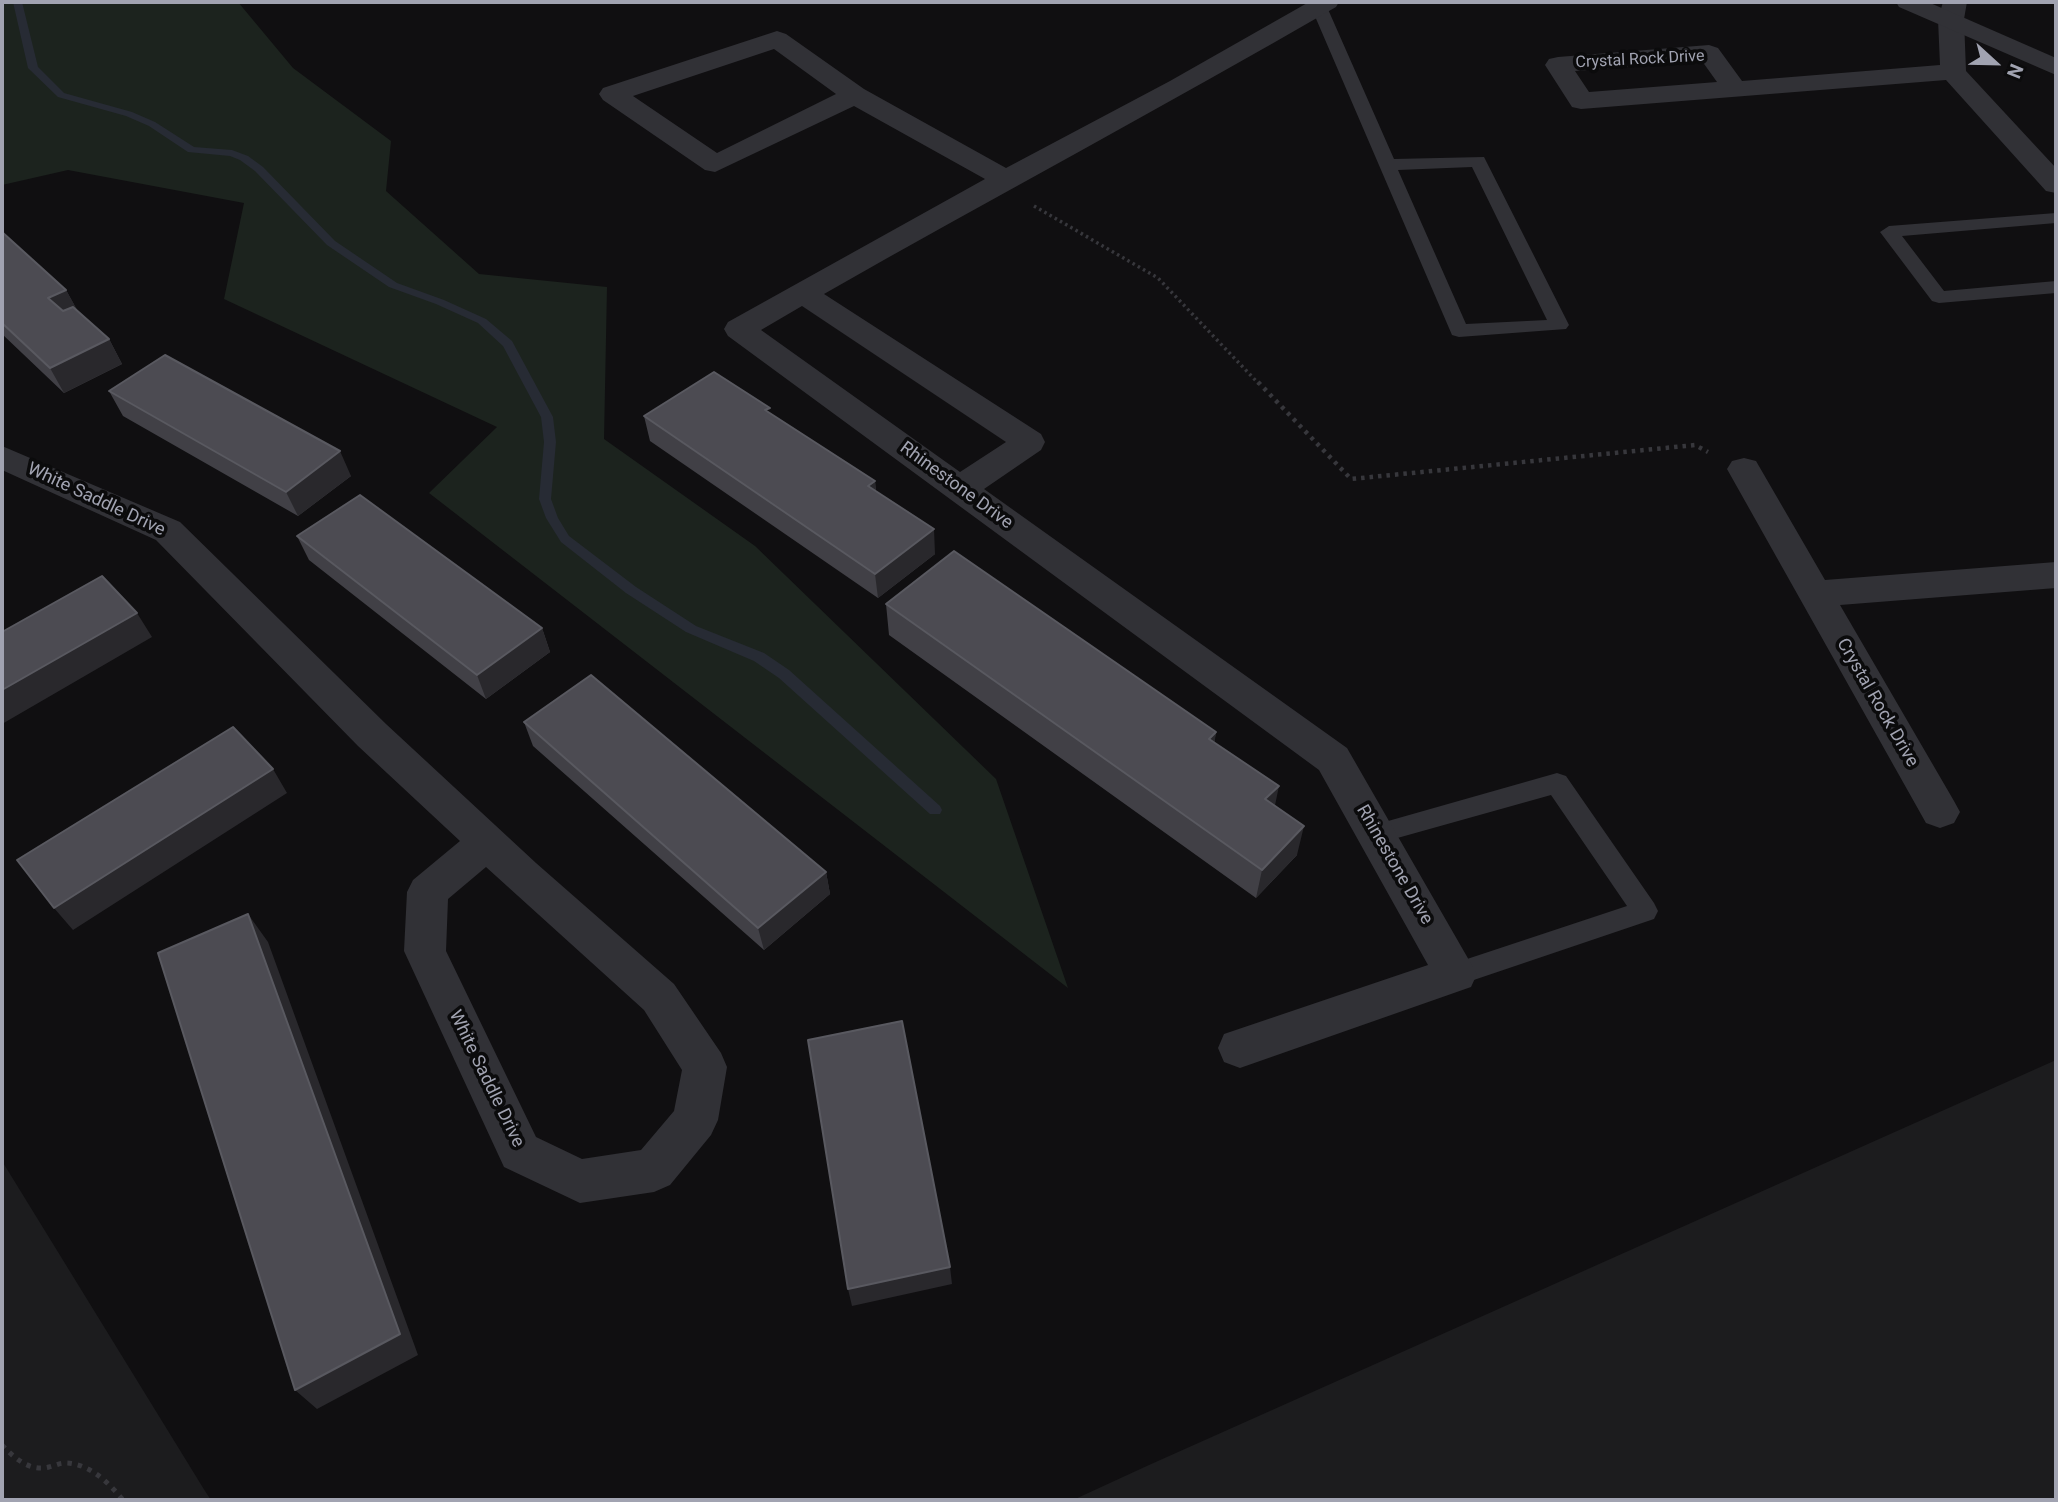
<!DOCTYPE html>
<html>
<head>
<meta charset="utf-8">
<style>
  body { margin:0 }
  #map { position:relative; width:2058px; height:1502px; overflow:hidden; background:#100f11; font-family:Roboto,sans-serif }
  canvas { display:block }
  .frame { position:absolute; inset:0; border:4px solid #a1a3b1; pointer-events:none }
  .north { position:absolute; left:1960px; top:28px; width:70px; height:70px; -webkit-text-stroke:5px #0b0b0c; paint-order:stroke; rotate:112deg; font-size:19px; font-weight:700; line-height:28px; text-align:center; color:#a1a3b1 }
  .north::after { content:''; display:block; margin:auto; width:24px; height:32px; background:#a1a3b1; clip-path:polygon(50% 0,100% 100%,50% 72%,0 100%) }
</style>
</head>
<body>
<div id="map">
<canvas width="2058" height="1502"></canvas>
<div class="frame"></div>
<div class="north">N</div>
</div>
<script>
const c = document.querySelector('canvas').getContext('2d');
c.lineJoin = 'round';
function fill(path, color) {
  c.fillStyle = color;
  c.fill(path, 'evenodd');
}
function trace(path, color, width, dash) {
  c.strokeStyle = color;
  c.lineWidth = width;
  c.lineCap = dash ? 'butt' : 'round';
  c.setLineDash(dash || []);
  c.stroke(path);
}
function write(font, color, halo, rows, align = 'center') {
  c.font = font + ' Roboto,sans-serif';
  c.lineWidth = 7;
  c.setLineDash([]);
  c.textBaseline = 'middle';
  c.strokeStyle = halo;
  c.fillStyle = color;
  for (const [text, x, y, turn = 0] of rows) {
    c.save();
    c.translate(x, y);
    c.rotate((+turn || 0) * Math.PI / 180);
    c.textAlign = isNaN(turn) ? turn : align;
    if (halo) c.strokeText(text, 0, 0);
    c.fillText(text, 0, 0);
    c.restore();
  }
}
const built = new Path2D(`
  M2056 1060V1500H1073L1149 1465Z
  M2 1161 205 1491 211 1500H2Z`);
const green = new Path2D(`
  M2 2H238L293 68 391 141 386 191 479 274 607 287 604 439 755 546 996 779 1068 988 429 493 497 427 224 299 244 203 68 170 2 185Z`);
const stream = new Path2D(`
  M13 2H22L38 67 64 93 132 112 155 122 194 147 232 150 248 156 263 167 335 241 397 283 444 300 486 319 512 341 553 417 556 442 551 499 558 518 569 536 636 587 696 626 764 653 789 670 940 806 942 810 940 814H930L779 678 754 661 686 632 626 593 561 542 546 518 539 499 544 442 541 417 503 346 478 323 436 304 389 287 327 245 255 171 240 160 230 156 188 152 149 126 126 116 58 97 28 68Z`);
const pathFar2 = new Path2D(`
  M1034 206 1158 278 1259 384`);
const pathFar1 = new Path2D(`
  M1258 382 1351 479 1695 445 1708 452`);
const path = new Path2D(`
  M2 1445C14 1458 30 1472 49 1467 54 1466 59 1463 65 1463 89 1463 109 1483 123 1500`);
const service = new Path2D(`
  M1319 2 1327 7 1394 159 1484 157 1569 325 1566 329 1459 337 1452 335 1311 7ZM1472 167 1547 320 1466 324 1398 170Z
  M2056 213V223L1902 236 1944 291 2056 281V293L1939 303 1932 301 1880 232 1889 226Z
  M1557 773 1566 776 1654 903 1658 911 1654 919 1456 986 1446 982 1442 974 1446 966 1627 906 1551 795 1376 844 1367 841 1363 834 1367 827Z`);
const minor = new Path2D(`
  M1309 2H1339L1336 7C1167 105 994 197 824 294L1041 434 1045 442 1041 450 984 489 1347 748 1477 974 1471 987 1240 1068 1224 1062 1218 1048 1224 1034 1428 965 1319 770 728 336 724 329 728 322 985 179 854 106 715 172 705 170 603 100 599 94 603 88 777 31 786 34 864 89 1006 168 1170 81ZM774 49 836 94 717 153 633 96ZM802 306 1006 442 960 472 761 330Z
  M1943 2H1967L1964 19 1966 71 2056 168V193L2046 191 1946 80 1581 109 1572 107 1545 65 1549 59 1558 57 1709 45 1718 48 1742 81 1940 65 1938 19ZM1702 61 1717 82 1589 92 1575 71Z
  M2 446 180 522 386 724 536 863 674 984 721 1053 727 1067 718 1120 711 1135 670 1185 654 1192 580 1203 504 1167 404 951 407 892 413 880 460 841 358 746 156 540 2 470ZM486 867 644 1010 682 1070 674 1111 641 1150 582 1159 536 1137 446 951 448 899Z
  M1744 458 1756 461 1825 580 2056 562V588L1840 605 1954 801 1960 812 1954 823 1940 828 1926 823 1727 469 1732 461Z`);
const tertiary = new Path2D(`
  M1896 2H1928L2056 58V75L1899 7Z`);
const wall = new Path2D(`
  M2 232 66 290 78 312 109 339 122 364 64 393 2 334Z
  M109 391 351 476 298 516 123 416Z
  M771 414 875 481 876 492 935 554 878 598 650 441 644 416Z
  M297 536 542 628 550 652 486 699 309 560Z
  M886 604 1216 732 1214 743 1275 806 1297 855 1256 898 889 635Z
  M524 722 826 872 830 894 764 950 533 746Z`);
const shadedWall = new Path2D(`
  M66 290 80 315 62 323 48 298Z
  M109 339 122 364 64 393 50 368Z
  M340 451 351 476 298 516 286 492Z
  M875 481 877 506 868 486Z
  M934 529 935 554 878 598 875 574Z
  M137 613 152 637 2 724V690Z
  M542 628 550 652 486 699 477 675Z
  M1216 732 1212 762 1209 739Z
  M273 769 287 793 73 930 54 908Z
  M1279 786 1273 815 1265 799Z
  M1304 826 1297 855 1256 898 1262 870Z
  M826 872 830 894 764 950 758 928Z
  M248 914 268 942 418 1355 317 1409 295 1390Z
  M950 1267 952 1284 852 1306 848 1289Z`);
const building = new Path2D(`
  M2 232 66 290 48 298 63 311 73 307 109 339 50 368 2 323Z
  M165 355 340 451 286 492 109 391Z
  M714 372 770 408 765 410 875 481 868 486 934 529 875 574 644 416Z
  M360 495 542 628 477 675 297 536Z
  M954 551 1216 732 1209 739 1279 786 1265 799 1304 826 1262 870 886 604Z
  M102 576 137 613 2 690V632Z
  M591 675 826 872 758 928 524 722Z
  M233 727 273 769 54 908 17 860Z
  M248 914 400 1334 295 1390 158 953Z
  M902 1021 950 1267 848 1289 808 1040Z`);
const farStreetnames = [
  ["Crystal Rock Drive",1640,60,-3]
];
const streetNames = [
  ["Rhinestone Drive",956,486,36],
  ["White Saddle Drive",96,500,25],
  ["Crystal Rock Drive",1877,703,60],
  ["Rhinestone Drive",1394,865,60],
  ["White Saddle Drive",486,1079,64]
];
fill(built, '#1c1c1e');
fill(green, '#1c231e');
fill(stream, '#272b34');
trace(pathFar2, '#37373c', 3.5, [2.5, 3.5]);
trace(pathFar1, '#37373c', 4.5, [3.5, 5]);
trace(path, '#37373c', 5, [4.5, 6]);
fill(service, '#313136');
fill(minor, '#313136');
fill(tertiary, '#313136');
fill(wall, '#414046');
fill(shadedWall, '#29282c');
fill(building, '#4c4b52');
trace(building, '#595960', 2);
write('16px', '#a1a3b1', '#0b0b0c', farStreetnames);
write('18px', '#a1a3b1', '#0b0b0c', streetNames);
</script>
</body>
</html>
